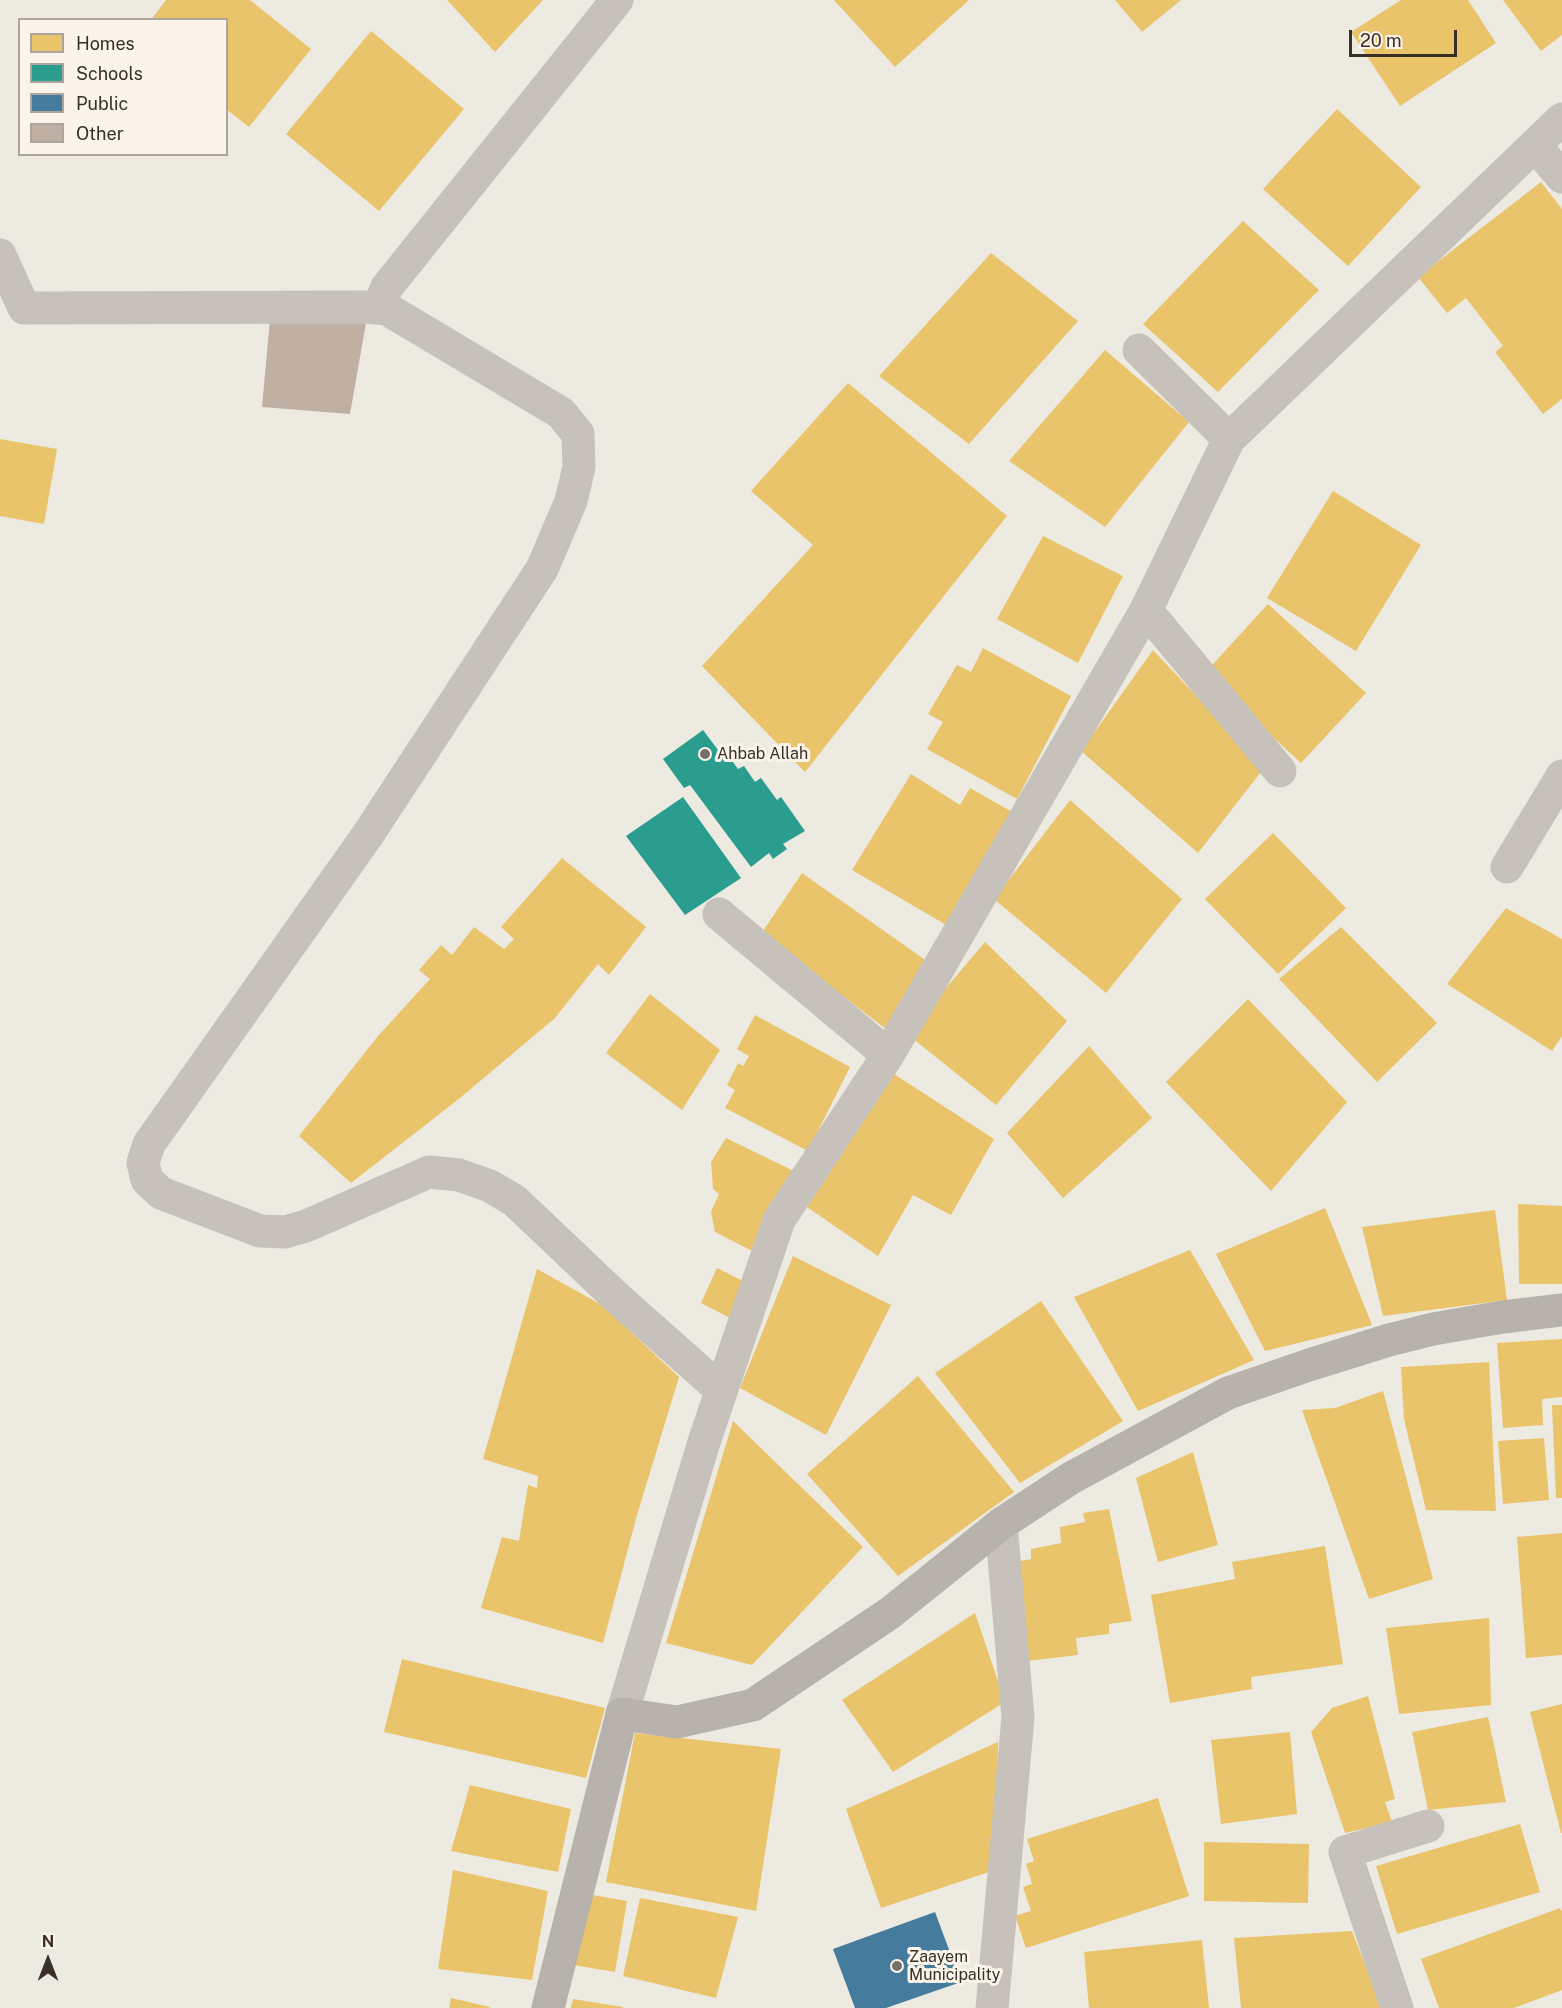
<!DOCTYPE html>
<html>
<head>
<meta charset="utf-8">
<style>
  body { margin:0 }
  #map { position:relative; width:1562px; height:2008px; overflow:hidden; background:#edeae2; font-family:"Public Sans",sans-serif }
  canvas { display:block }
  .legend { position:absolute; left:18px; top:18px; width:210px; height:138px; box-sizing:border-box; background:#faf4ea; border:2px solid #aca59d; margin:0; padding:8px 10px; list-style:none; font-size:18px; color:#382f29 }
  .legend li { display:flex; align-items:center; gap:12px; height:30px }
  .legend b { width:30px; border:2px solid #aca59d }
  .north { position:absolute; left:18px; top:1930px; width:60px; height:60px; -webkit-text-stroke:4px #faf4ea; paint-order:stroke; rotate:0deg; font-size:16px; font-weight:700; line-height:24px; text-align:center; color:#382f29 }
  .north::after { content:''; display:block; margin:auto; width:21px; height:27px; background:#382f29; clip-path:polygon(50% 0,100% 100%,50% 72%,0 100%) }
  .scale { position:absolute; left:1349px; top:30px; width:108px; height:27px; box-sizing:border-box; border:3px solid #382f29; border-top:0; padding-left:8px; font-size:18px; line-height:21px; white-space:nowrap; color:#382f29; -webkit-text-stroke:4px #faf4ea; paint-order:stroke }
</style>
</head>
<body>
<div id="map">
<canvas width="1562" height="2008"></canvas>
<ul class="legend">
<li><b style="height:16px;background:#e9c46a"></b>Homes</li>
<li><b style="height:16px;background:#2a9d8f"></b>Schools</li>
<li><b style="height:16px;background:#457b9d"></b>Public</li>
<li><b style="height:16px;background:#c0b0a4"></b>Other</li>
</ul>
<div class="north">N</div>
<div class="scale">20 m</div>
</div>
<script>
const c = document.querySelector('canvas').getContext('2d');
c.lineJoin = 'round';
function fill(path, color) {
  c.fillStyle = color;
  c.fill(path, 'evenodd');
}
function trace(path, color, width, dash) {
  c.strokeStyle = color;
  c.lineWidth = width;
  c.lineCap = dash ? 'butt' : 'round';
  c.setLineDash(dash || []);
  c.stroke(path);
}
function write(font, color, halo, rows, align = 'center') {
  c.font = font + ' "Public Sans",sans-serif';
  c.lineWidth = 6;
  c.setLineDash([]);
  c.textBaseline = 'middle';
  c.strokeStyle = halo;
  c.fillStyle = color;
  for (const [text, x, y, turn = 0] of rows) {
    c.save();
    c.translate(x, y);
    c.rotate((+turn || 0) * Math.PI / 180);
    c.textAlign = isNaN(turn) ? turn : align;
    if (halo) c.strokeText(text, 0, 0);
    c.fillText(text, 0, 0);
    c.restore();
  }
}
const homes = new Path2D(`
  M166 0H250L311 49 249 127 226 109V20H151Z
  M447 0H543L495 52Z
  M834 0H969L895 67Z
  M1115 0H1181L1142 32Z
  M1401 0H1468L1496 43 1400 106 1351 32Z
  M1503 0H1562V35L1541 51Z
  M371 31 464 109 379 211 286 134Z
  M1337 109 1421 187 1348 266 1263 189Z
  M1541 182 1562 209V399L1543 414 1495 352 1503 346 1466 298 1447 313 1418 277Z
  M1243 221 1319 290 1218 392 1143 324Z
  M991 253 1078 321 969 444 879 376Z
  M1105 350 1189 422 1105 527 1009 461Z
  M848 383 1007 516 805 772 702 666 813 545 751 491Z
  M0 439 57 449 44 524 0 516Z
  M1333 491 1421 545 1356 651 1267 598Z
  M1043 536 1123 576 1078 663 997 619Z
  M1268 604 1366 693 1301 763 1204 674Z
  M983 648 1071 696 1017 799 927 749 943 722 928 714 957 665 971 672Z
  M1153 650 1264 768 1198 853 1081 751Z
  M911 774 960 805 970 788 1014 813 948 926 852 870Z
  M1070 800 1182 899 1106 993 994 899Z
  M1273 833 1346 908 1278 974 1205 899Z
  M562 858 646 927 609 975 598 964 555 1018 460 1098 351 1183 299 1136 378 1036 430 979 419 970 441 945 452 955 474 927 504 949 514 939 501 927Z
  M802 873 931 964 890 1032 761 934Z
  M1506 908 1562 939V1036L1552 1051 1447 984Z
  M1341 927 1437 1023 1377 1082 1279 979Z
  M985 942 1067 1021 996 1105 907 1034Z
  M650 994 720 1050 682 1110 606 1053Z
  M1248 999 1347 1102 1271 1191 1166 1082Z
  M755 1015 850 1067 808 1151 725 1108 735 1090 727 1085 738 1063 743 1066 749 1056 737 1049Z
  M1089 1046 1152 1118 1063 1198 1007 1133Z
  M894 1074 994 1139 951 1215 913 1195 878 1256 807 1207Z
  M726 1138 800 1174 758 1254 715 1232 711 1212 719 1194 713 1189 711 1162Z
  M1518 1204 1562 1206V1284H1519Z
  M1325 1208 1372 1325 1265 1351 1216 1254Z
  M1495 1210 1507 1300 1383 1316 1362 1227Z
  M1190 1250 1254 1360 1138 1411 1074 1297Z
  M793 1256 891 1305 826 1435 740 1388Z
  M717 1268 749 1284 732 1319 701 1303Z
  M537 1269 602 1305 679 1377 637 1515 603 1643 481 1608 502 1537 519 1541 528 1485 537 1488 538 1476 483 1459Z
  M1041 1301 1123 1421 1020 1483 935 1373Z
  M1562 1339V1397L1542 1399 1543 1425 1503 1428 1497 1343Z
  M1489 1362 1496 1511 1426 1510 1404 1419 1401 1367Z
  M918 1376 1014 1492 898 1576 807 1474Z
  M1383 1391 1433 1579 1369 1599 1302 1410 1335 1408Z
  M1552 1405H1562V1498H1556Z
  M733 1421 863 1547 752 1665 666 1643Z
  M1544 1438 1549 1500 1503 1504 1498 1441Z
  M1193 1452 1218 1545 1158 1562 1136 1478Z
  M1109 1509 1132 1621 1109 1624V1634L1076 1638 1078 1655 1027 1661 1016 1562 1031 1559V1549L1061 1543 1060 1527 1085 1522 1083 1513Z
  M1562 1533V1655L1526 1658 1517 1537Z
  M1325 1546 1343 1664 1251 1677 1252 1689 1170 1703 1151 1595 1235 1579 1232 1562Z
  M975 1613 1005 1702 893 1772 842 1700Z
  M1489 1618 1491 1705 1399 1714 1386 1628Z
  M402 1659 605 1708 586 1778 384 1732Z
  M1368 1696 1395 1799 1385 1802 1392 1822 1345 1833 1311 1732 1332 1708Z
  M1562 1704V1833H1561L1530 1712Z
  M1488 1717 1506 1802 1428 1810 1412 1732Z
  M1290 1732 1297 1814 1221 1824 1211 1740Z
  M635 1733 781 1749 756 1911 606 1882Z
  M998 1742 995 1870 881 1908 846 1809Z
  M470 1785 571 1809 558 1872 451 1851Z
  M1158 1798 1189 1896 1026 1948 1015 1916 1031 1911 1023 1887 1032 1884 1026 1864 1034 1861 1027 1839Z
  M1520 1824 1540 1892 1397 1934 1376 1866Z
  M1204 1842 1309 1844 1308 1903 1204 1901Z
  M453 1870 548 1891 532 1980 438 1969Z
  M587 1894 627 1901 615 1972 567 1964Z
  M640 1898 738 1917 716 1998 623 1976Z
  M1560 1908 1562 1912V1990L1514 2008H1439L1421 1959Z
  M1352 1931 1382 2008H1241L1234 1938Z
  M1202 1940 1209 2008H1089L1084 1952Z
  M451 1998 490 2007V2008H449Z
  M573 1999 623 2007V2008H571Z`);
const schools = new Path2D(`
  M703 730 718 750 722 747 738 769 744 766 755 782 761 778 777 800 781 797 805 831 783 844 787 849 773 859 769 853 751 867 690 785 684 788 663 759Z
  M683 797 741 878 685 915 626 836Z`);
const public = new Path2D(`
  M935 1912 961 1982 886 2008H855L833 1949Z`);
const building = new Path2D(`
  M270 319 366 323 350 414 262 407Z`);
const street = new Path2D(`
  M1535 145 1562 177
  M0 255 24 308 365 307 387 309 561 413 578 434 579 467 571 501 542 569 367 836 149 1144 143 1163 147 1180 161 1193 260 1231 285 1232 306 1226 429 1172 459 1175 490 1186 515 1201 614 1295 721 1390
  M378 308 387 287 617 0
  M1139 350 1229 439
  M1146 610 1280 771
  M1507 867 1562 776
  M719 914 888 1055
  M622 1714 704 1442 779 1220 888 1055 1146 610 1229 439 1562 119
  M992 2008 1018 1717 1001 1524
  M1397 2008 1345 1852 1428 1826`);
const secondary = new Path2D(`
  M548 2008 622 1714 677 1722 753 1705 890 1613 1001 1524 1071 1478 1228 1393 1309 1365 1389 1340 1433 1329 1503 1317 1562 1310`);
const markers = [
  [705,754,6,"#77706a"],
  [897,1966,6,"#77706a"]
];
const poiNames = [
  ["Ahbab Allah",717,754],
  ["Zaayem",909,1957],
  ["Municipality",909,1975]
];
fill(homes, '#e9c46a');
fill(schools, '#2a9d8f');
fill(public, '#457b9d');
fill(building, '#c0b0a4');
trace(street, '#c6c2bb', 33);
trace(secondary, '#b7b2ac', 33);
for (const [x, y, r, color] of markers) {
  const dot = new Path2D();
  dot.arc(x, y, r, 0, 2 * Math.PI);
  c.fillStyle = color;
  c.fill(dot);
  trace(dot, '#faf4ea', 2);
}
write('16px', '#382f29', '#faf4ea', poiNames, 'left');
</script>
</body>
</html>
